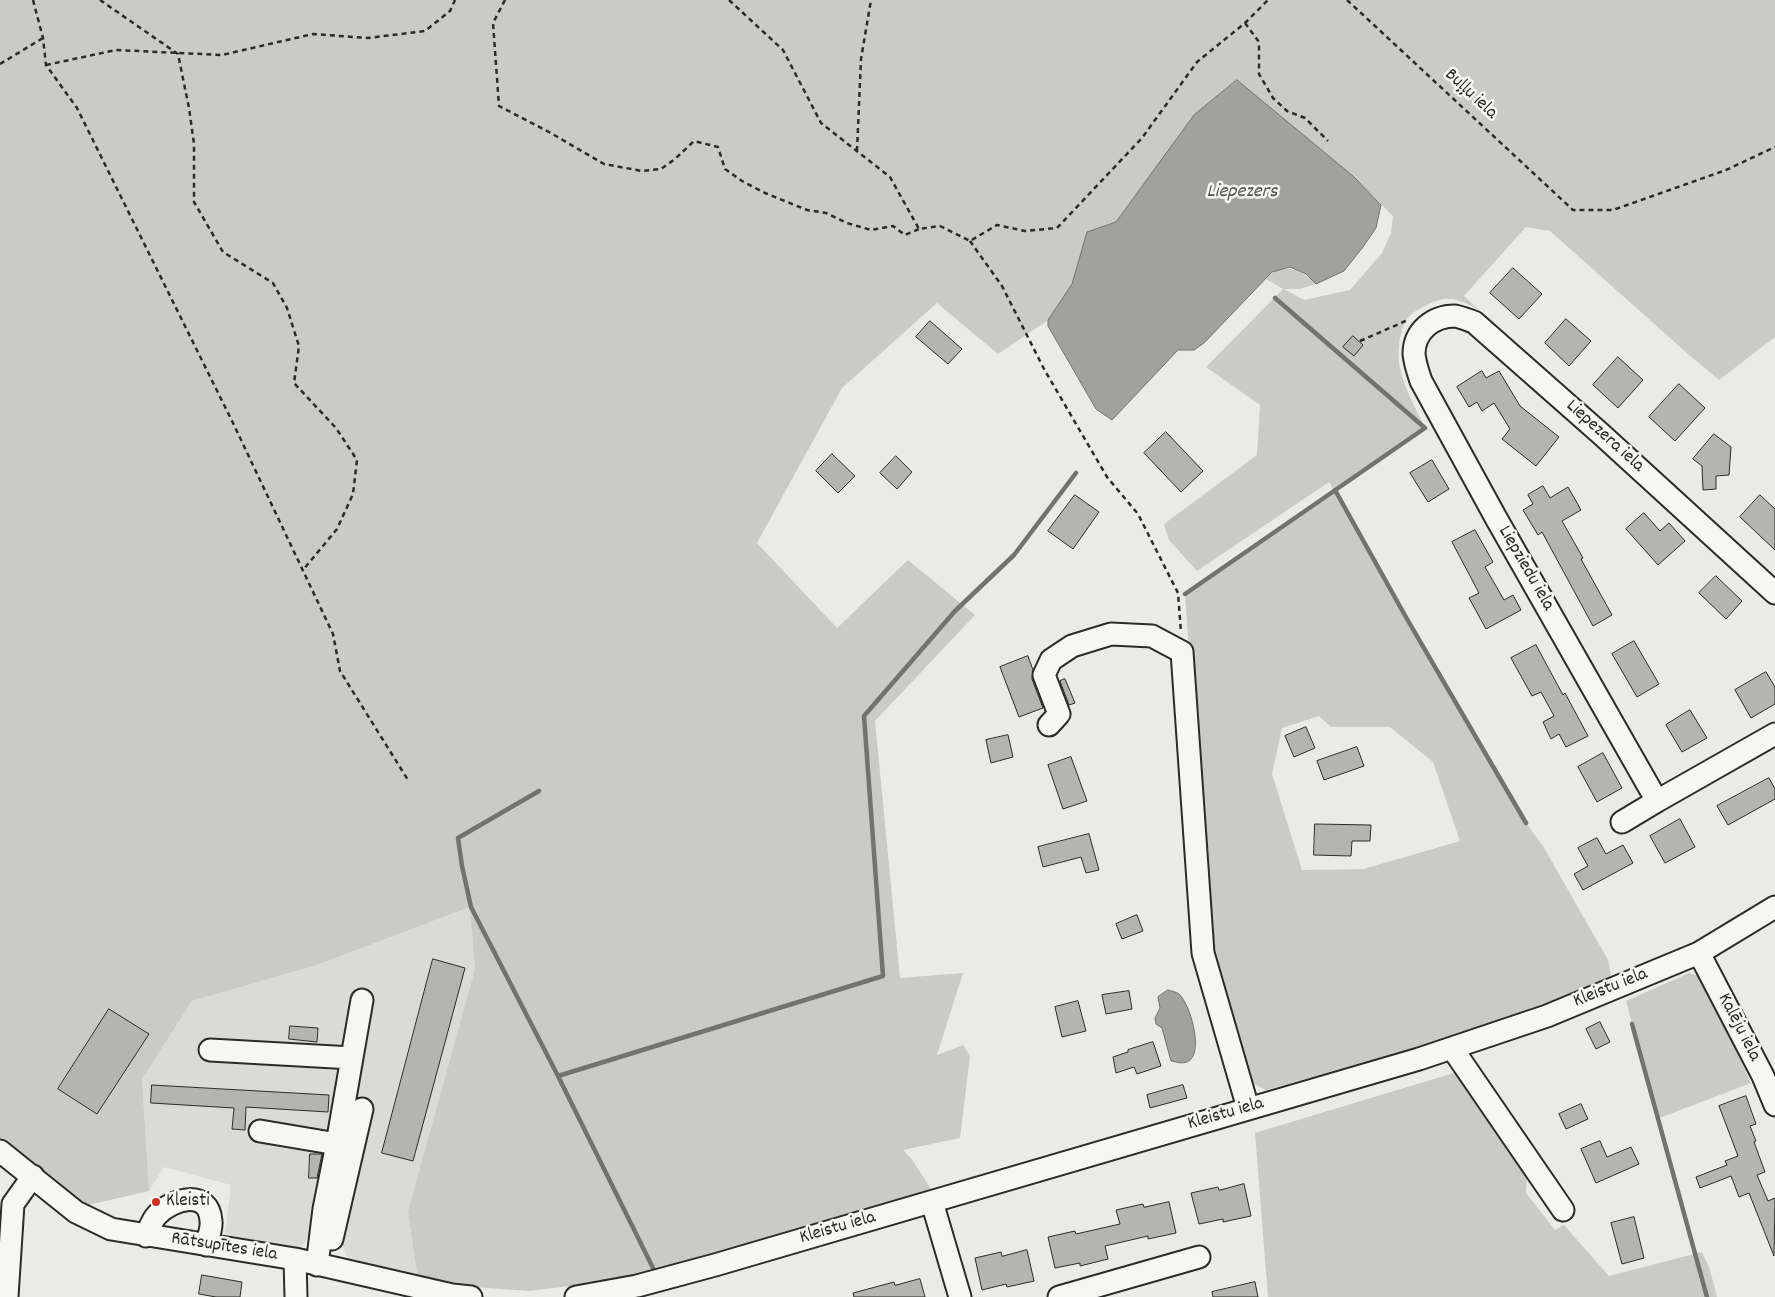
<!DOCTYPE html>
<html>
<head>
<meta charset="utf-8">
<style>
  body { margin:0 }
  canvas { display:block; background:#eaeae6 }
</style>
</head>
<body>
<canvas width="1775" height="1297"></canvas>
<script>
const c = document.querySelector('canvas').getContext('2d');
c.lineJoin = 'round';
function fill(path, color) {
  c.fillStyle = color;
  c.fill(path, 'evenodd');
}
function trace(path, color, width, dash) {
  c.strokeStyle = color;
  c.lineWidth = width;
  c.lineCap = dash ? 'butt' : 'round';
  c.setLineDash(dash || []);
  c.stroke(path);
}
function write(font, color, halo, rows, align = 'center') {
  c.font = font + ' Dekko,sans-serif';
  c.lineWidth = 5;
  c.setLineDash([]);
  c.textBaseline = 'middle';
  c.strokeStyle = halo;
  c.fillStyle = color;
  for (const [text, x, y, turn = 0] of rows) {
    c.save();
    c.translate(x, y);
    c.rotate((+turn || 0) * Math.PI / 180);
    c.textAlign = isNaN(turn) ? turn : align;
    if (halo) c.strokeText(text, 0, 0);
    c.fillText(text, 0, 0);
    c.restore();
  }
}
const built = new Path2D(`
  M471 907 475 969 408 1211 417 1274 348 1259 340 1238 311 1233 302 1246 294 1248 225 1234 231 1185 164 1167 149 1191 142 1079 192 1001 317 965Z`);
const green = new Path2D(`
  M0 0H1775V337L1719 380 1688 354 1550 231 1526 227 1464 296 1479 310C1468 304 1456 297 1443 299 1433 301 1412 311 1407 319 1399 330 1397 355 1400 368 1404 388 1416 409 1425 428L1335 490 1407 619 1526 823 1543 846 1608 960 1612 980 1435 1042 1266 1090 1248 1081 1210 950 1185 594 1334 490 1329 482 1197 571 1169 540 1164 524 1257 455 1260 405 1206 367 1283 289 1266 279C1282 260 1301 270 1316 284L1300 289H1284L1304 300 1350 290 1382 253 1391 233 1393 216 1353 176 1237 80 1194 115 1116 222 1087 232 1072 284 1048 320 998 354 937 303 842 388 757 543 837 628 908 560 975 615 875 721 900 978 963 973 937 1055 963 1045 970 1056 960 1138 903 1150 911 1158 931 1189 655 1272 602 1282 530 1291 460 1286 417 1274 408 1211 475 969 470 907 317 965 192 1001 142 1079 149 1191 84 1206 0 1140ZM1319 716 1331 727H1390L1433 762 1460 841 1364 869 1302 870 1272 774 1282 728Z
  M1689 973 1702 977 1751 1083 1657 1119 1626 1001Z
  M1457 1072 1527 1176 1526 1193 1555 1230 1564 1225 1609 1276 1702 1252 1710 1270 1717 1297H1268L1255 1133Z`);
const water = new Path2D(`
  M1237 80 1353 176 1381 205 1376 228 1363 247 1344 271 1316 284 1306 274 1290 267 1272 272 1204 343 1194 350H1178L1112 420 1096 409 1048 326V320L1072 284 1087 232 1116 222 1194 115Z
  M1168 990C1171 991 1177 992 1179 994 1190 1004 1203 1049 1190 1060 1185 1065 1177 1062 1171 1061L1162 1028 1156 1024 1155 1018 1160 1008 1158 997Z`);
const stream = new Path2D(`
  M1335 490 1407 619 1526 823
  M1185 594 1425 428 1275 298
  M539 791 458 838 462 866 471 907 558 1076 655 1272
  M1632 1024 1707 1297
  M558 1076 883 976 864 716 955 611 1014 555 1076 473`);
const building = new Path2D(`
  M1513 268 1542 294 1519 319 1490 293Z
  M1566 319 1591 341 1569 366 1545 343Z
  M930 321 962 349 948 364 916 337Z
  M1353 336 1363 345 1354 356 1343 347Z
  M1618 357 1643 380 1618 408 1593 385Z
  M1482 371 1486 378 1499 371 1520 406 1559 437 1536 466 1502 439 1510 429 1494 403 1482 411 1477 402 1469 407 1457 387Z
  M1679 384 1705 408 1675 441 1649 417Z
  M1166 432 1203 471 1181 492 1144 453Z
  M1714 434 1731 447 1729 475 1716 476V489L1703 490 1702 466 1693 459Z
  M832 454 855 476 838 493 816 471Z
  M896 456 912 472 897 489 880 473Z
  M1432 460 1449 489 1428 502 1410 473Z
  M1543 486 1550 498 1568 487 1581 510 1562 521 1583 558 1581 559 1612 615 1593 626 1542 532 1538 535 1523 510 1533 504 1528 495Z
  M1075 495 1099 512 1073 549 1048 531Z
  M1760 495 1775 509V550L1740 517Z
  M1644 513 1660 531 1669 523 1685 541 1658 565 1626 529Z
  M1475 530 1493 562 1485 567 1504 600 1513 595 1521 610 1486 629 1469 598 1479 593 1452 542Z
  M1716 576 1742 601 1726 619 1699 593Z
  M1634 641 1659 684 1637 697 1612 654Z
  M1536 645 1563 695 1565 693 1588 736 1566 747 1559 734 1551 739 1543 722 1554 716 1541 692 1532 696 1511 658Z
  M1028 656 1033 670 1032 679 1043 708 1019 717 1000 667Z
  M1766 672 1775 687V704L1751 718 1735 690Z
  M1065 679 1075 703 1069 705 1060 681Z
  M1690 710 1707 738 1682 752 1666 725Z
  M1306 727 1315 748 1294 757 1285 736Z
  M1008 735 1013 757 991 763 986 740Z
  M1357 747 1364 766 1324 780 1317 761Z
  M1603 753 1622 788 1597 802 1578 767Z
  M1071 757 1087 801 1063 809 1048 765Z
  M1769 778 1775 789V799L1728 825 1717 806Z
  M1680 819 1695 847 1665 863 1650 836Z
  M1315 824 1371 825 1370 841H1352L1351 856 1314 855Z
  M1089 834 1099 870 1086 873 1081 857 1043 867 1038 847Z
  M1597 838 1606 854 1623 845 1633 863 1583 890 1574 874 1588 866 1578 848Z
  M1137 915 1143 931 1122 939 1116 924Z
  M433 959 465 968 413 1161 382 1153Z
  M1129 991 1132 1009 1106 1014 1102 995Z
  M1078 1001 1086 1031 1062 1037 1055 1007Z
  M109 1009 149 1034 97 1114 58 1089Z
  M1600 1022 1610 1042 1596 1049 1586 1029Z
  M290 1026 318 1028 317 1042 289 1039Z
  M1153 1042 1161 1066 1137 1074 1134 1067 1116 1073 1113 1057 1128 1052V1050Z
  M152 1085 329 1095 328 1112 246 1107 245 1130 232 1129 234 1108 151 1103Z
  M1183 1085 1187 1098 1150 1108 1147 1095Z
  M1746 1096 1756 1124 1750 1126 1756 1141 1754 1142 1765 1172 1757 1175 1768 1201 1775 1198 1774 1256 1749 1193 1739 1197 1731 1176 1700 1188 1696 1177 1727 1165 1725 1161 1738 1156 1719 1106Z
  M1581 1104 1588 1119 1566 1129 1559 1114Z
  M1600 1141 1607 1157 1631 1147 1639 1164 1596 1183 1581 1149Z
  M310 1154H322L317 1178H309Z
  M1244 1184 1251 1216 1223 1222V1219L1199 1224 1191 1193 1218 1187 1219 1190Z
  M1169 1202 1176 1233 1148 1239V1236L1105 1246 1108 1259 1080 1266V1263L1055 1268 1048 1237 1075 1231 1076 1234 1120 1224 1116 1210 1143 1204 1144 1207Z
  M1634 1217 1644 1258 1622 1264 1611 1223Z
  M1027 1250 1034 1281 1007 1287 1006 1284 982 1290 975 1258 1001 1252 1002 1256Z
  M202 1275 242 1282 240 1297H216L199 1294Z
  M920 1279 925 1297H854L853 1293 894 1282 895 1285Z
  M1255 1282 1258 1297H1213L1212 1292Z`);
const path = new Path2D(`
  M33 0 43 38 46 65 77 108 233 423 333 634 340 671 408 780
  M100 0 178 54 189 108 194 144V202L223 252 273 283 287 308 299 346 294 383 336 428 357 460 353 494 337 529 303 570
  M505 0 493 23 499 106 549 132 604 164 642 171 661 169 675 159 694 141 718 147 725 169 742 181 765 193 807 210 826 213 847 223 871 230 893 226 905 235 919 229
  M729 0 783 50 821 123 890 177 919 229 940 226 970 241 997 225 1025 231 1057 228 1142 138 1197 62 1245 23 1268 0
  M1347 0 1573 210H1613L1726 170 1775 147
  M1245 23 1259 42V74L1273 98 1287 111 1305 118 1328 141
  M0 64 43 38
  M46 65 116 50 222 55 313 34 368 38 425 31 450 11 455 0
  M857 151 861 59 871 0
  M970 241 1002 286 1044 369 1107 477 1138 514 1178 593 1181 632
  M1360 341 1408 320`);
const minor = new Path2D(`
  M1775 593 1601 434 1474 322C1468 320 1461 317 1455 316 1433 316 1414 331 1414 354 1415 364 1418 372 1421 381L1496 518 1657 801 1775 734
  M1049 725 1059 714 1044 675 1051 660 1072 646 1111 634 1152 636 1182 652 1203 953 1248 1108
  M1622 822 1657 801
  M1699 953 1763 1076 1775 1105
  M1452 1048 1563 1210
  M210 1050 352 1058
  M260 1131 337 1144
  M0 1151 76 1212 111 1229 295 1259 452 1295 471 1297
  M932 1202 960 1297
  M146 1236C149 1229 152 1220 157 1215 173 1198 209 1189 211 1221 212 1229 208 1238 206 1245
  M332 1239 362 1109
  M295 1259 296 1297
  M317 1265 324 1209 337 1144 362 1000
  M7 1297 13 1204 33 1176
  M576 1297 637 1286 715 1265 1419 1059 1547 1016 1699 953 1775 907
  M1059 1297 1199 1257`);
const markers = [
  [156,1202,5,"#c8321e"]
];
const streetNames = [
  ["Buļļu iela",1470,95,43],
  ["Liepezera iela",1604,437,42],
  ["Liepziedu iela",1525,569,60],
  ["Kleistu iela",1611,989,-22],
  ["Kalēju iela",1738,1028,63],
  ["Kleistu iela",1226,1115,-16],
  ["Kleistu iela",838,1229,-16],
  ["Rātsupītes iela",224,1248,9]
];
const poiNames = [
  ["Kleisti",166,1202]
];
const waterNames = [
  ["Liepezers",1242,193]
];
fill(built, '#dadad6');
fill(green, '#cacac7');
fill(water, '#a1a19e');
trace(water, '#727270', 1);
trace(stream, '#727270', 4.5);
fill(building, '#b4b4b1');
trace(building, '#2b2b2b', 1);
trace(minor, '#2b2b2b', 25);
trace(path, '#2b2b2b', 2.5, [5, 4]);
trace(minor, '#f6f6f2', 21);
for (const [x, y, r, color] of markers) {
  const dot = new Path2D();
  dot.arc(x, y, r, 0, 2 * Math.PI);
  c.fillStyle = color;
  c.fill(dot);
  trace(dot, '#f6f6f2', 2);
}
write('19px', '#2b2b2b', '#f6f6f2', streetNames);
write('19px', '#2b2b2b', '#f6f6f2', poiNames, 'left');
write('italic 20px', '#545453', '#f6f6f2', waterNames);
</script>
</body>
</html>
